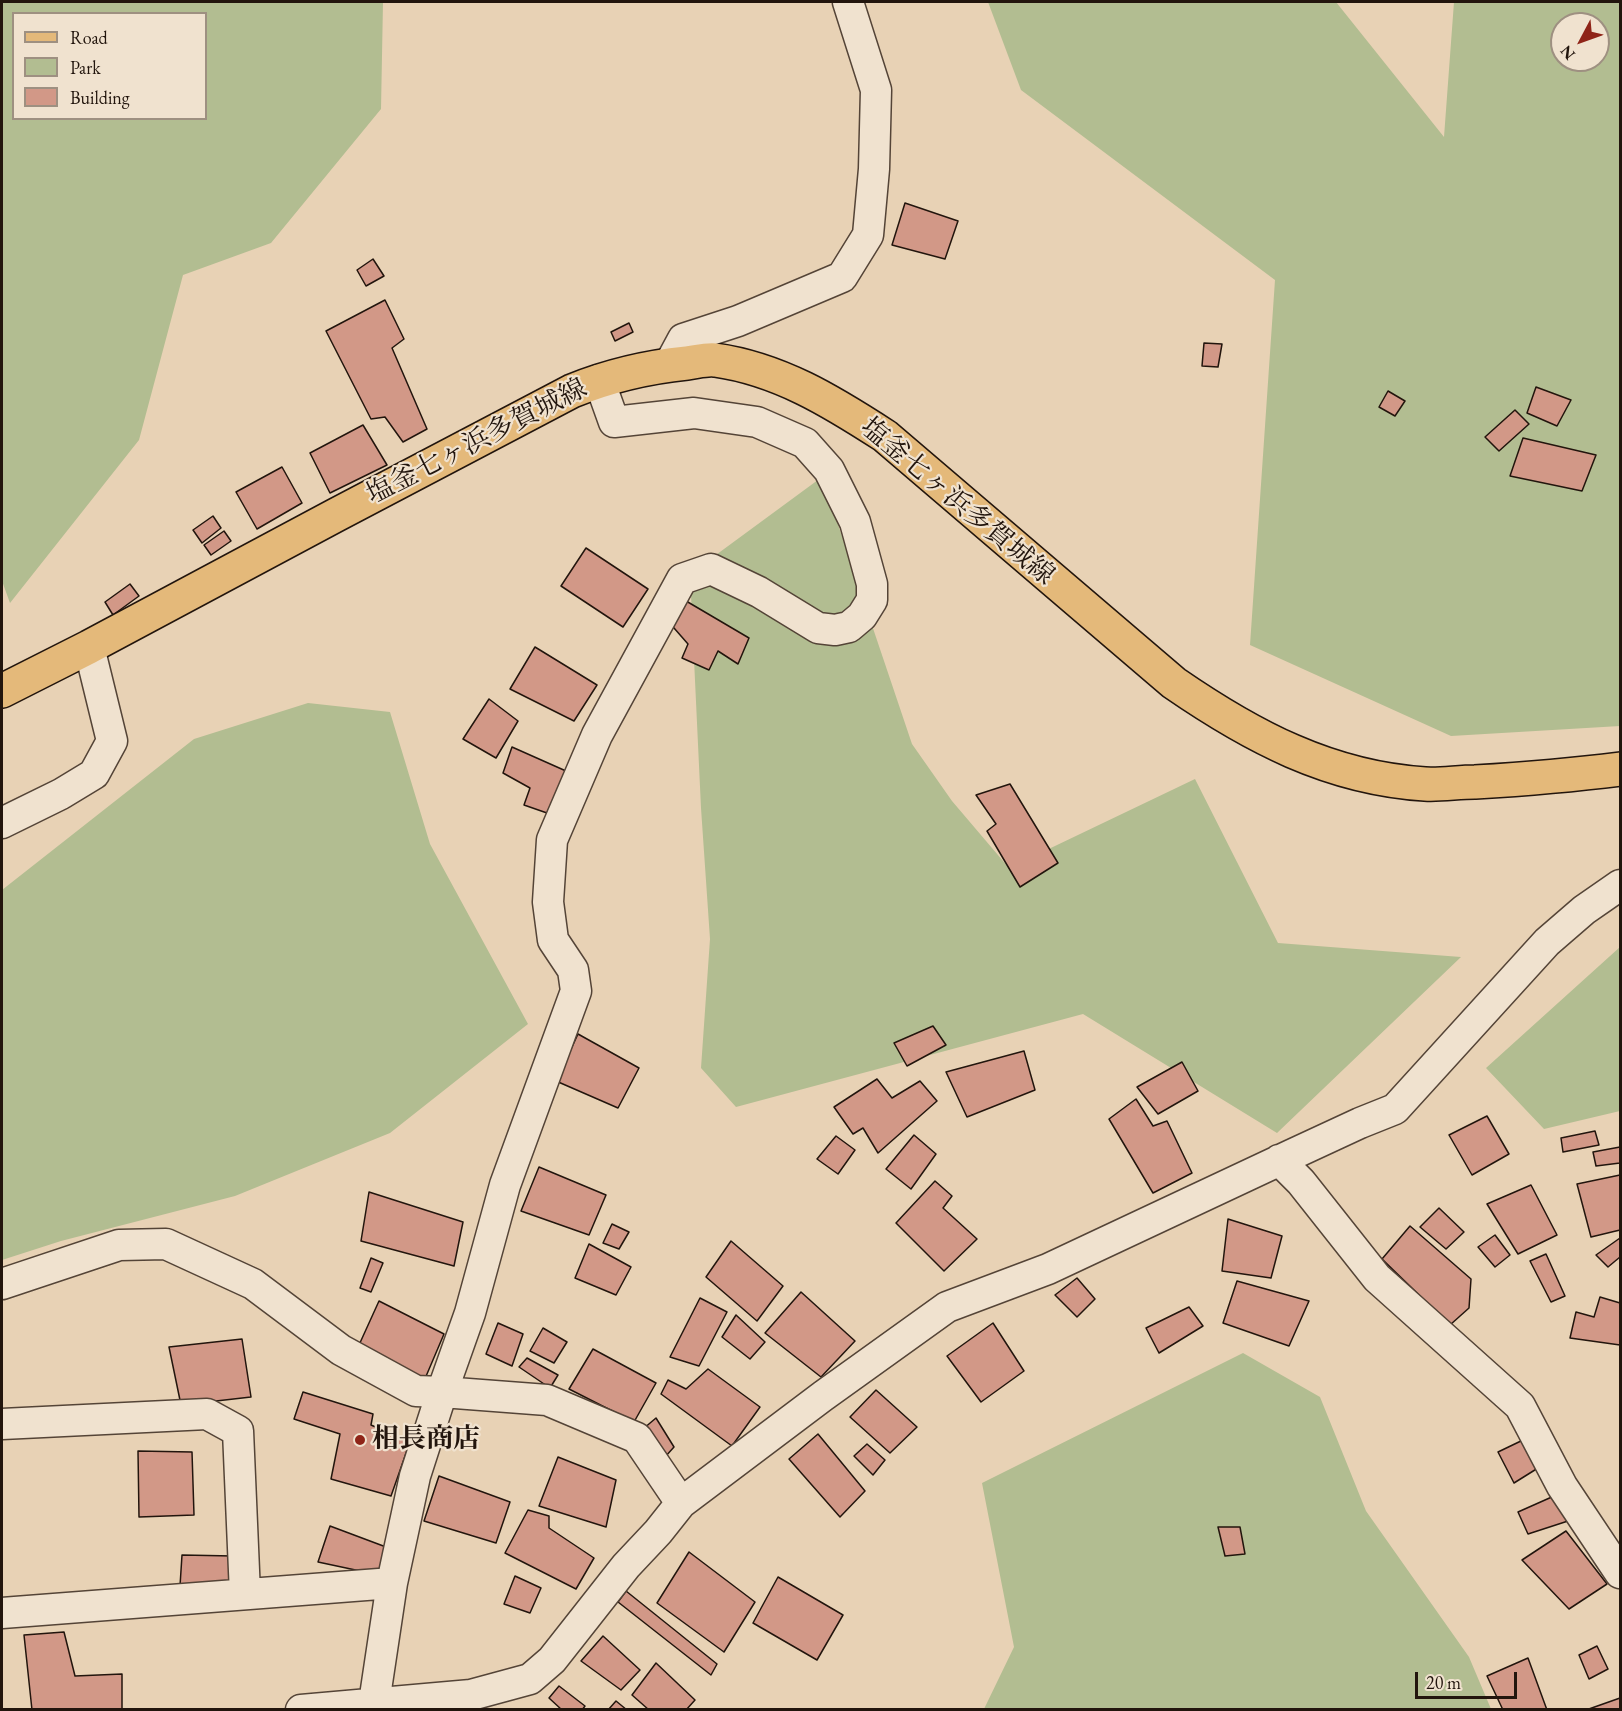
<!DOCTYPE html>
<html>
<head>
<meta charset="utf-8">
<style>
  body { margin:0 }
  #map { position:relative; width:1622px; height:1711px; overflow:hidden; background:#e8d2b5; font-family:"EB Garamond",serif }
  canvas { display:block }
  .frame { position:absolute; inset:0; border:3px solid #22150d; pointer-events:none }
  .legend { position:absolute; left:12px; top:12px; width:195px; height:108px; box-sizing:border-box; background:#f0e2cf; border:2px solid #9e9081; margin:0; padding:8px 10px; list-style:none; font-size:18px; color:#22150d }
  .legend li { display:flex; align-items:center; gap:12px; height:30px }
  .legend b { width:30px; border:2px solid #9e9081 }
  .north { position:absolute; left:1550px; top:12px; width:60px; height:60px; box-sizing:border-box; background:#f0e2cf; border:2px solid #9e9081; border-radius:50%; rotate:229deg; font-size:16px; font-weight:700; line-height:24px; text-align:center; color:#22150d }
  .north::after { content:''; display:block; margin:auto; width:21px; height:27px; background:#8f2418; clip-path:polygon(50% 0,100% 100%,50% 72%,0 100%) }
  .scale { position:absolute; left:1415px; top:1672px; width:102px; height:27px; box-sizing:border-box; border:3px solid #22150d; border-top:0; padding-left:8px; font-size:18px; line-height:21px; white-space:nowrap; color:#22150d; -webkit-text-stroke:4px #f0e2cf; paint-order:stroke }
</style>
</head>
<body>
<div id="map">
<canvas width="1622" height="1711"></canvas>
<div class="frame"></div>
<ul class="legend">
<li><b style="height:8px;background:#e4b97a"></b>Road</li>
<li><b style="height:16px;background:#b2bd91"></b>Park</li>
<li><b style="height:16px;background:#d29887"></b>Building</li>
</ul>
<div class="north">N</div>
<div class="scale">20 m</div>
</div>
<script>
const c = document.querySelector('canvas').getContext('2d');
c.lineJoin = 'round';
function fill(path, color) {
  c.fillStyle = color;
  c.fill(path, 'evenodd');
}
function trace(path, color, width, dash) {
  c.strokeStyle = color;
  c.lineWidth = width;
  c.lineCap = dash ? 'butt' : 'round';
  c.setLineDash(dash || []);
  c.stroke(path);
}
function write(font, color, halo, rows, align = 'center') {
  c.font = font + ' "EB Garamond","Noto Serif JP",serif';
  c.lineWidth = 4.5;
  c.setLineDash([]);
  c.textBaseline = 'middle';
  c.strokeStyle = halo;
  c.fillStyle = color;
  for (const [text, x, y, turn = 0] of rows) {
    c.save();
    c.translate(x, y);
    c.rotate((+turn || 0) * Math.PI / 180);
    c.textAlign = isNaN(turn) ? turn : align;
    if (halo) c.strokeText(text, 0, 0);
    c.fillText(text, 0, 0);
    c.restore();
  }
}
const green = new Path2D(`
  M2 2H383L381 109 271 243 183 275 139 440 10 603 2 581ZM14 14H206V118H14Z
  M988 2H1336L1444 137 1454 2H1620V726L1451 736 1250 645 1275 280 1021 90ZM1562 24H1598V60H1562Z
  M822 477 912 744 952 801 1009 868 1195 779 1278 943 1461 957 1277 1133 1083 1014 736 1107 701 1068 710 939 701 808 690 574Z
  M308 703 390 712 430 844 528 1024 390 1133 235 1196 61 1241 2 1260V890L194 739Z
  M1620 947V1111L1544 1129 1486 1068Z
  M1243 1353 1320 1397 1366 1511 1469 1657 1491 1709H984L1014 1647 982 1483Z`);
const building = new Path2D(`
  M905 203 958 221 945 259 892 245Z
  M373 259 384 276 366 286 357 270Z
  M385 300 404 339 392 348 427 429 403 442 385 417 371 419 326 331Z
  M629 323 633 332 615 341 611 332Z
  M1204 343 1222 344 1218 367 1202 366Z
  M1536 387 1571 400 1557 426 1527 413Z
  M1388 391 1405 401 1395 416 1379 407Z
  M1515 410 1529 424 1499 451 1485 437Z
  M363 425 387 465 330 493 310 453Z
  M1523 438 1596 455 1582 491 1510 476Z
  M282 467 302 503 257 529 236 492Z
  M213 516 221 528 202 543 193 530Z
  M224 531 231 541 211 555 204 545Z
  M586 548 648 589 623 627 561 586Z
  M130 584 139 596 113 615 105 602Z
  M681 598 749 638 738 664 718 651 709 670 682 658 688 644 667 620Z
  M535 647 597 685 574 721 510 689Z
  M489 699 518 721 496 758 463 739Z
  M512 747 566 771 547 813 524 805 530 788 503 773Z
  M1010 784 1058 863 1020 887 987 831 996 824 976 795Z
  M933 1026 946 1045 907 1066 894 1043Z
  M578 1034 639 1068 618 1108 556 1081Z
  M1024 1051 1035 1090 967 1117 946 1072Z
  M1182 1062 1198 1091 1158 1114 1137 1087Z
  M877 1079 892 1098 920 1081 937 1101 878 1153 863 1128 853 1134 834 1107Z
  M1136 1099 1153 1126 1167 1121 1192 1173 1153 1193 1109 1119Z
  M1487 1116 1509 1154 1472 1175 1449 1135Z
  M1595 1131 1599 1145 1563 1152 1561 1138Z
  M914 1135 936 1154 911 1189 886 1169Z
  M836 1136 855 1150 838 1174 817 1159Z
  M1620 1147V1163L1596 1166 1593 1152Z
  M539 1167 606 1195 589 1235 521 1211Z
  M1620 1175V1230L1591 1237 1577 1184Z
  M935 1181 952 1196 943 1208 977 1239 944 1271 896 1223Z
  M1531 1185 1557 1235 1518 1254 1487 1204Z
  M369 1192 463 1222 454 1266 361 1241Z
  M1439 1208 1464 1232 1446 1249 1420 1227Z
  M1228 1219 1282 1236 1271 1278 1222 1271Z
  M612 1224 629 1232 619 1249 603 1243Z
  M1410 1226 1471 1279 1469 1308 1450 1325 1382 1259Z
  M1495 1235 1510 1255 1495 1267 1478 1247Z
  M1620 1238V1257L1608 1267 1596 1255Z
  M731 1241 783 1286 757 1321 706 1277Z
  M589 1244 631 1267 616 1295 575 1278Z
  M1546 1254 1565 1296 1551 1302 1530 1261Z
  M371 1258 383 1263 371 1292 360 1288Z
  M1077 1278 1095 1299 1077 1317 1055 1295Z
  M1237 1281 1309 1301 1289 1346 1223 1323Z
  M801 1292 855 1341 821 1377 765 1333Z
  M1600 1297 1620 1303V1345L1570 1338 1576 1312 1594 1317Z
  M700 1298 727 1312 699 1366 670 1357Z
  M379 1301 444 1334 424 1381 359 1345Z
  M1189 1307 1203 1326 1159 1353 1146 1328Z
  M736 1315 765 1342 750 1359 722 1337Z
  M498 1323 523 1334 512 1366 486 1354Z
  M993 1323 1024 1371 981 1402 947 1356Z
  M543 1328 567 1342 554 1363 530 1351Z
  M242 1339 251 1397 181 1405 169 1347Z
  M593 1349 656 1383 634 1422 569 1389Z
  M527 1358 558 1375 550 1388 519 1367Z
  M708 1369 760 1407 732 1446 661 1394 668 1380 686 1389Z
  M876 1390 917 1427 890 1453 850 1417Z
  M303 1392 373 1414 371 1425 410 1442 391 1496 331 1479 340 1434 294 1419Z
  M656 1418 674 1447 665 1457 643 1429Z
  M818 1434 865 1491 840 1517 789 1459Z
  M1523 1440 1538 1468 1514 1483 1498 1452Z
  M867 1444 885 1460 873 1475 854 1456Z
  M138 1451 192 1452 194 1515 139 1517Z
  M558 1457 616 1480 606 1527 539 1506Z
  M439 1476 510 1502 496 1543 424 1521Z
  M1554 1496 1568 1521 1528 1534 1518 1512Z
  M528 1510 549 1516V1528L594 1558 576 1589 505 1553Z
  M330 1526 386 1547 379 1575 318 1562Z
  M1218 1527H1240L1245 1554 1225 1556Z
  M1566 1531 1607 1584 1569 1609 1522 1560Z
  M689 1552 755 1602 724 1652 657 1603Z
  M182 1555 233 1556 236 1586H180Z
  M515 1576 541 1588 530 1613 504 1604Z
  M778 1577 843 1615 817 1660 753 1623Z
  M626 1591 717 1664 711 1675 618 1602Z
  M64 1632 75 1676 122 1674V1710H32L24 1635Z
  M603 1636 640 1670 621 1690 581 1661Z
  M1597 1646 1608 1669 1589 1679 1579 1655Z
  M1528 1658 1547 1710H1503L1487 1676Z
  M656 1663 695 1700 686 1710H649L632 1695Z
  M559 1686 585 1706 582 1710H562L549 1698Z
  M1620 1698V1710H1586Z
  M616 1701 627 1710H608Z`);
const minor = new Path2D(`
  M669 365 683 339 738 321 842 277 868 235 874 169 876 90 848 2
  M599 380 614 422 694 413 757 422 805 443 829 470 855 522 872 584V600L862 616 849 627 835 630 818 628 759 592 711 569 682 579 597 735 552 840 548 902 553 940 573 970 576 991 505 1185 470 1313 442 1392 547 1400 637 1438 681 1503
  M2 823 61 794 94 774 112 741 89 647
  M1279 1160 1301 1182 1377 1278 1520 1406 1562 1486 1620 1573
  M2 1284 119 1245 166 1244 253 1284 341 1350 416 1391 442 1392 415 1476 392 1583 374 1703
  M2 1424 207 1414 238 1431 245 1594
  M2 1613 392 1583
  M301 1710 471 1695 530 1679 552 1660 626 1566 658 1532 681 1503 823 1396 947 1307 1048 1269 1291 1155 1360 1123 1395 1109 1547 942 1584 910 1620 885`);
const primary = new Path2D(`
  M2 691 89 647 336 515 572 391C609 376 647 367 687 363 696 362 706 359 715 360 779 369 831 401 885 436L1174 683C1251 736 1329 778 1425 784 1441 785 1458 782 1475 782 1524 779 1572 775 1620 769`);
const markers = [
  [360,1440,6,"#8f2418"]
];
const streetNames = [
  ["塩釜七ヶ浜多賀城線",477,442,-27],
  ["塩釜七ヶ浜多賀城線",957,502,40]
];
const poiNames = [
  ["相長商店",372,1440]
];
fill(green, '#b2bd91');
fill(building, '#d29887');
trace(building, '#22150d', 1.5);
trace(minor, '#544437', 33);
trace(primary, '#22150d', 36);
trace(minor, '#f0e2cf', 30);
trace(primary, '#e4b97a', 33);
for (const [x, y, r, color] of markers) {
  const dot = new Path2D();
  dot.arc(x, y, r, 0, 2 * Math.PI);
  c.fillStyle = color;
  c.fill(dot);
  trace(dot, '#f0e2cf', 2);
}
write('27px', '#22150d', '#f0e2cf', streetNames);
write('bold 27px', '#22150d', '#f0e2cf', poiNames, 'left');
</script>
</body>
</html>
